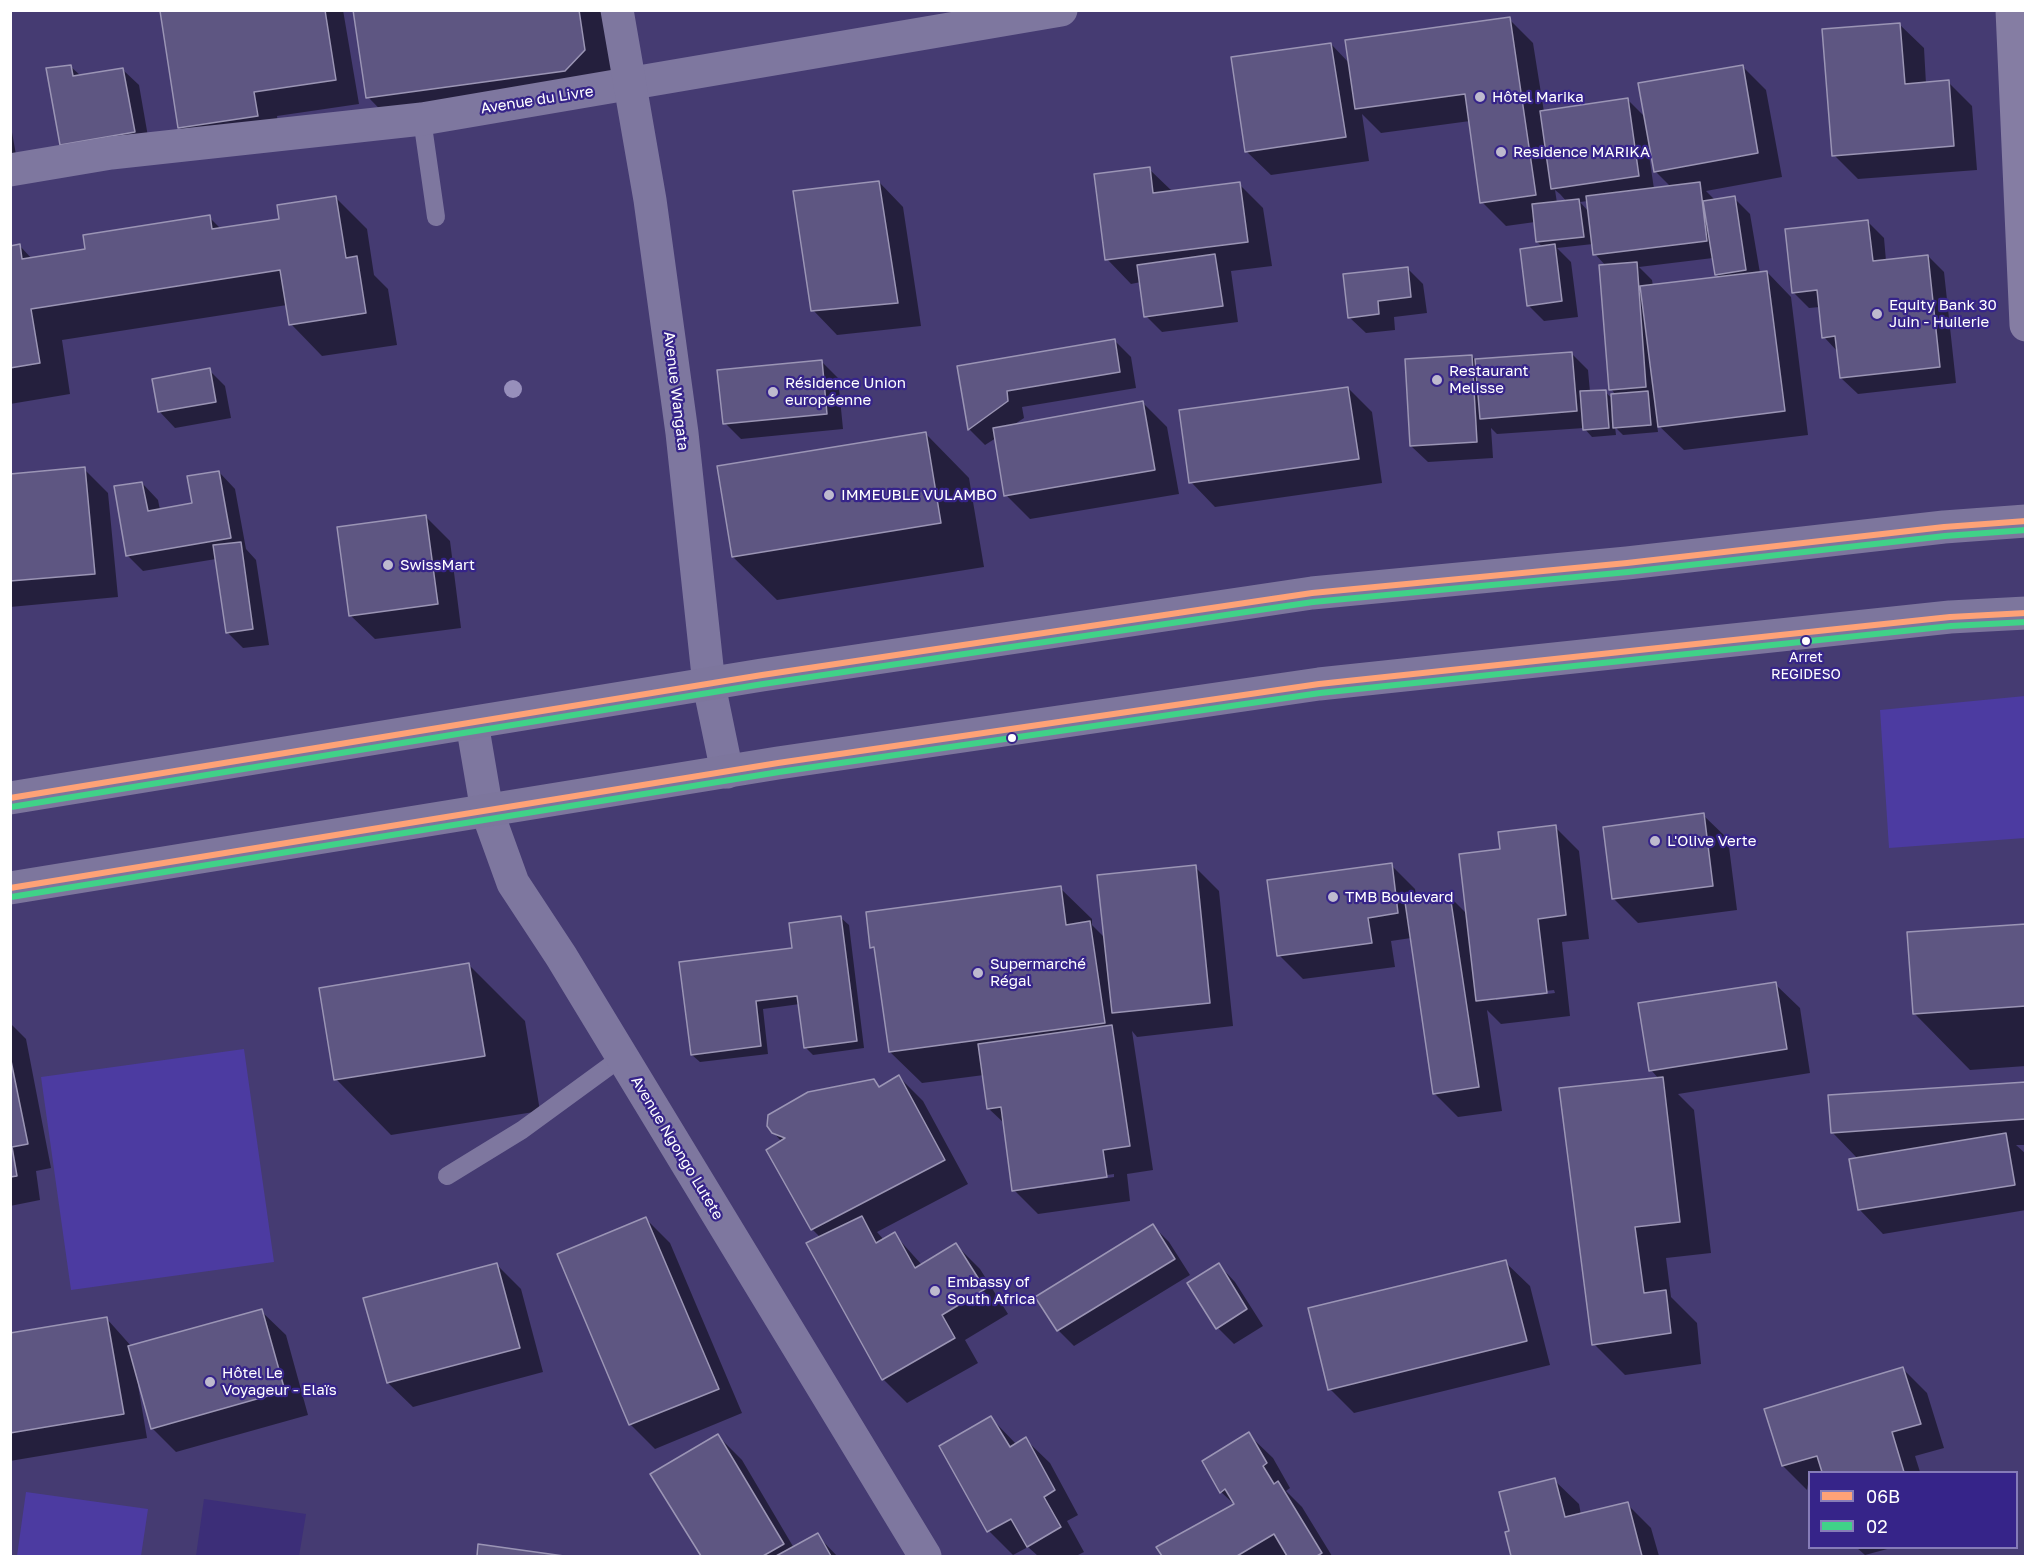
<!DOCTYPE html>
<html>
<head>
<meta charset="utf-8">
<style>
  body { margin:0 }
  #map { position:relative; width:2036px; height:1567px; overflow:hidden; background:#453b72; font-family:"Golos Text",sans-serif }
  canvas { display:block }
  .frame { position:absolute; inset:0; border:12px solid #fff; pointer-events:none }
  .legend { position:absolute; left:1808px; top:1471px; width:210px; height:78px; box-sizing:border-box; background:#362489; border:2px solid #867cb8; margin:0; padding:8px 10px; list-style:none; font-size:18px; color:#fff }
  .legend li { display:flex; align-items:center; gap:12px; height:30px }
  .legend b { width:30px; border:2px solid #867cb8 }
</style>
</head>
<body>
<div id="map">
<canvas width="2036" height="1567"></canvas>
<div class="frame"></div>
<ul class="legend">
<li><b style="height:8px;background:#fea277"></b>06B</li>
<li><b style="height:8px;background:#40d288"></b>02</li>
</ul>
</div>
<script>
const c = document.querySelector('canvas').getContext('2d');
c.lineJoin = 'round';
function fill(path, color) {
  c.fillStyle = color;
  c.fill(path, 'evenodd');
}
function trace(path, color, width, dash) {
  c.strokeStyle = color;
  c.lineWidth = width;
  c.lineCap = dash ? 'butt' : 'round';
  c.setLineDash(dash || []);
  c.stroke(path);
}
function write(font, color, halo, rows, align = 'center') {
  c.font = font + ' "Golos Text",sans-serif';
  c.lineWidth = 4.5;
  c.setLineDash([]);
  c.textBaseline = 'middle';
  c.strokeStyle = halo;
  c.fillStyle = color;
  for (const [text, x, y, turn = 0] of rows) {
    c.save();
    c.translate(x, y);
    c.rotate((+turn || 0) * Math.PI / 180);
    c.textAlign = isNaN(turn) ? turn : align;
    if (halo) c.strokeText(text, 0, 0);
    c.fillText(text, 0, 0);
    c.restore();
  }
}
const green = new Path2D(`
  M2025 696V838L1889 848 1880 710Z
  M244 1049 274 1262 71 1290 41 1077Z
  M26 1492 148 1509 141 1556H17Z`);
const water = new Path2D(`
  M204 1499 306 1514 299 1556H196Z`);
const shadow = new Path2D(`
  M173 10H343L359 104 277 116 281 140 203 151 179 127 162 12Z
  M355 10H605L616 82 399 129 368 97Z
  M1509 19 1533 43 1544 112 1628 100 1646 118 1742 66 1766 90 1782 177 1706 191 1716 201 1734 198 1750 214 1760 273 1767 272 1791 297 1808 435 1684 450 1657 424 1658 432 1623 435 1615 427 1616 435 1592 437 1584 428 1497 434 1491 428 1493 458 1428 462 1411 446 1472 356 1476 361 1572 354 1588 370 1590 392H1605L1613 399 1616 395 1611 389 1606 266 1595 254 1593 244 1557 248 1571 262 1578 317 1544 321 1528 305 1543 247 1537 242 1535 222 1506 226 1482 202 1470 121 1381 133 1362 114 1369 161 1271 175 1246 151 1331 44 1350 64ZM1648 148H1651L1655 171 1671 187 1654 189ZM1555 190 1560 194 1567 202 1557 203ZM1588 201 1589 212 1580 202ZM1713 258 1716 274 1720 278 1653 286 1652 280 1639 267Z
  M1899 24 1924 48 1926 84 1948 82 1972 106 1977 170 1858 179 1834 155Z
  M70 66 81 76 122 69 139 85 150 148 78 160Z
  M10 121 18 166 10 167Z
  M1149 169 1173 192 1239 184 1263 208 1272 266 1231 271 1238 322 1162 332 1146 316 1141 282 1131 284 1107 259Z
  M879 182 903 207 921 326 837 335 813 310Z
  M335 197 367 229 374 275 388 289 397 345 322 356 291 324 287 305 62 340 70 394 10 404V247L20 246 32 259 87 250 209 217 221 229 281 220Z
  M1868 222 1884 238 1886 261 1928 256 1944 272 1956 383 1858 394 1841 378 1838 352 1824 337 1820 307 1809 308 1793 292Z
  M1407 268 1423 284 1427 313 1394 317 1395 330 1366 333 1349 317Z
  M1114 340 1131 357 1136 388 1022 407 1024 418 1012 426 1143 403 1167 427 1179 494 1030 519 1006 495 996 438 985 445 969 429 958 367Z
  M822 362 838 378 843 429 741 439 725 423Z
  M209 370 225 386 231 418 175 428 159 411Z
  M1348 388 1372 412 1382 483 1215 507 1191 482Z
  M926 434 969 478 984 567 777 600 733 557Z
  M84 469 108 493 118 597 10 607V476Z
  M219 472 235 489 246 549 256 560 269 645 243 648 227 632 216 559 143 571 127 555 142 483 158 500 160 510 193 505Z
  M426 517 450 541 461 628 375 639 350 615Z
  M1703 815 1728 839 1737 910 1638 923 1614 899Z
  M1555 827 1579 851 1589 939 1562 942 1570 1016 1501 1024 1487 1010 1502 1111 1458 1117 1434 1093 1411 938 1391 941 1395 967 1303 979 1279 955 1391 865 1415 889 1417 901 1450 897 1467 914 1502 850ZM1554 990 1555 993 1496 1000V997Z
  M1195 867 1219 891 1233 1026 1137 1037 1132 1031 1153 1170 1127 1174 1130 1201 1038 1214 1014 1190 1005 1124 988 1108 984 1075 922 1083 890 1052 877 952 872 947 1060 888 1092 919V925L1105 938ZM1114 1174V1177L1032 1189V1186Z
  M841 918 849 925 864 1048 813 1055 805 1047 800 1004 763 1009 768 1054 700 1062 692 1055 794 949Z
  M2026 925V1066L1970 1070 1915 1014Z
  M469 965 525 1021 540 1111 391 1135 336 1079Z
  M1775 984 1800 1008 1810 1073 1678 1094 1694 1110 1711 1253 1666 1258 1671 1297 1697 1323 1701 1364 1625 1375 1594 1344 1659 1079 1651 1070Z
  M10 1023 26 1039 51 1168 36 1171 40 1200 10 1206Z
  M899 1077 923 1101 968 1184 877 1232 884 1240 894 1234 922 1265 956 1245 980 1269 1008 1314 965 1340 978 1363 907 1403 883 1379 821 1238 812 1229 768 1151 782 1142 773 1132 873 1081 880 1088Z
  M2026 1083V1145H2016L2026 1154V1210L1883 1234 1859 1209 1858 1159 1833 1133Z
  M646 1219 670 1243 742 1413 655 1449 631 1425 559 1254Z
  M1153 1226 1169 1242 1190 1275 1074 1346 1058 1330 1037 1298Z
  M1505 1262 1530 1286 1550 1365 1354 1413 1330 1389Z
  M497 1265 521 1289 543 1372 413 1407 388 1383 365 1299Z
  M1219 1265 1235 1282 1263 1326 1234 1344 1218 1328 1189 1284Z
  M261 1311 286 1335 308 1415 176 1452 152 1428 140 1385H138L147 1438 10 1461V1335L107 1319 132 1347Z
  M1903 1369 1927 1393 1944 1448 1915 1456 1920 1472H1810L1807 1490 1783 1466 1766 1410Z
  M991 1418 1017 1445 1025 1439 1050 1463 1078 1515 1067 1521 1084 1552 1076 1556H1038L1028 1547 1013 1555 989 1531Z
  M1248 1434 1273 1458 1290 1488 1286 1491 1302 1507 1332 1556H1164L1158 1548 1235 1505 1221 1492Z
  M718 1436 742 1460 794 1548 817 1535 837 1556H702L652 1474Z
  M1554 1480 1579 1504 1581 1515 1627 1504 1651 1528 1659 1556H1513L1507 1533Z
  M480 1546 553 1556H478Z
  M1857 1548H1891L1865 1555Z`);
const building = new Path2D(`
  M325 10 336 80 254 92 258 116 178 128 160 11Z
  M353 10H579L585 50 565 71 366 98Z
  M1510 17 1536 195 1480 203 1465 94 1355 109 1345 40Z
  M1900 23 1905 84 1949 80 1954 146 1832 156 1822 29Z
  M1331 43 1346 137 1245 152 1231 57Z
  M71 65 73 76 123 68 135 132 60 145 46 68Z
  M1743 65 1758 153 1654 172 1638 83Z
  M1628 98 1639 176 1551 189 1540 111Z
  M1150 167 1153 193 1240 182 1248 242 1105 260 1094 174Z
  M879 181 898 303 811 311 793 191Z
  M1700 182 1707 241 1593 255 1586 196Z
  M336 196 346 258 357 256 366 313 289 325 280 270 31 309 40 363 10 368V246L20 244 22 259 85 249 83 235 210 215 212 229 279 219 277 205Z
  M1735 196 1746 270 1715 275 1703 201Z
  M1579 199 1584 237 1536 242 1532 204Z
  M1868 220 1873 261 1928 255 1940 367 1840 378 1835 336 1822 338 1817 290 1792 293 1785 229Z
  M1555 244 1562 301 1527 306 1520 249Z
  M1215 254 1223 306 1144 317 1137 265Z
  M1637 262 1646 387 1609 390 1599 265Z
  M1408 267 1411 297 1378 301 1379 314 1348 318 1343 274Z
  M1767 271 1785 411 1658 427 1640 286Z
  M1115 339 1120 372 1007 391 1008 401 968 430 957 366Z
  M1572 352 1577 411 1480 419 1475 359Z
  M1472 355 1477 442 1410 446 1405 359Z
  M822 360 827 414 723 424 717 370Z
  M210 368 216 402 158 412 152 379Z
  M1348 387 1359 459 1189 483 1179 410Z
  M1606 390 1609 428 1583 430 1580 391Z
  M1648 391 1651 425 1613 428 1611 394Z
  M1143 401 1155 470 1004 496 993 428Z
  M926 432 941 523 732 557 717 466Z
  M85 467 95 574 10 581V474Z
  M219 471 231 538 126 556 114 486 142 482 148 511 192 503 187 476Z
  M426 515 438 604 349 616 337 527Z
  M241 542 253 629 226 633 213 545Z
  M1704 813 1713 886 1612 899 1603 827Z
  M1556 825 1566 915 1538 919 1547 993 1476 1001 1459 854 1500 849 1498 832Z
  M1392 863 1398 913 1368 918 1372 943 1277 956 1267 880Z
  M1196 865 1210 1003 1112 1013 1097 875Z
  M1061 886 1066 925 1090 921 1105 1023 889 1052 874 947 870 948 866 912Z
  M1450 895 1479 1087 1433 1094 1405 902Z
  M841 916 857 1041 804 1048 797 996 756 1001 761 1046 691 1055 679 962 792 948 789 923Z
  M2026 924V1006L1913 1014 1907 932Z
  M469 963 485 1056 334 1080 319 988Z
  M1776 982 1787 1049 1649 1071 1638 1003Z
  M1112 1025 1130 1146 1103 1150 1107 1177 1012 1191 1001 1107 987 1109 978 1044Z
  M10 1056 28 1144 12 1147 17 1176 10 1177Z
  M899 1075 945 1160 811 1230 766 1150 785 1138 772 1133 767 1126 768 1115 808 1092 874 1079 879 1087Z
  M1663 1077 1680 1222 1635 1227 1644 1293 1666 1290 1671 1333 1592 1345 1559 1088Z
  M2026 1082V1119L1831 1133 1828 1095Z
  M2006 1133 2015 1185 1858 1210 1849 1159Z
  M862 1216 876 1243 895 1232 915 1268 956 1243 985 1289 942 1315 955 1338 882 1380 806 1243Z
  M646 1217 719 1389 629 1425 557 1254Z
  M1153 1224 1175 1259 1057 1331 1035 1297Z
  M1506 1260 1527 1341 1328 1390 1308 1308Z
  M497 1263 520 1348 387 1383 363 1298Z
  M1219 1263 1247 1309 1216 1329 1187 1283Z
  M262 1309 285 1391 151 1429 128 1346Z
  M107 1317 124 1414 10 1433V1333Z
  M1903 1367 1921 1424 1892 1432 1904 1472H1822L1817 1456 1782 1466 1764 1409Z
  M991 1416 1010 1447 1026 1437 1055 1490 1044 1497 1061 1527 1027 1547 1011 1519 987 1532 939 1446Z
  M1249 1432 1267 1463 1263 1466 1274 1484 1278 1481 1322 1553 1317 1556H1287L1274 1534 1237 1556H1162L1156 1547 1234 1504 1225 1489 1220 1493 1202 1461Z
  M718 1434 784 1544 763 1556H701L650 1474Z
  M1555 1478 1565 1517 1628 1502 1642 1556H1511L1505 1532 1509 1531 1499 1492Z
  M818 1533 831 1556H776Z
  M478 1544 564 1556H477Z`);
const service = new Path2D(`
  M422 119 436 217
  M447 1176 522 1130 622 1057`);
const minor = new Path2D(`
  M10 170 111 153 422 119 1061 10
  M472 723 487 811 513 883 561 956 925 1556`);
const tertiary = new Path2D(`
  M617 10 650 200 682 433 709 685 727 772`);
const secondary = new Path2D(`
  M2012 10 2026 325`);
const primary = new Path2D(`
  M10 798 762 675 1312 593 1627 563 1944 527 2026 521
  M10 888 778 763 1319 684 1950 617 2026 613`);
const bus1 = new Path2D(`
  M10 798 762 675 1312 593 1627 563 1944 527 2026 521
  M10 888 778 763 1319 684 1950 617 2026 613`);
const bus2 = new Path2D(`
  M11 807 763 684 1313 602 1628 572 1945 536 2026 530
  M11 897 779 772 1320 693 1951 626 2026 622`);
const trees = [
  [513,389]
];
const markers = [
  [1480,97,6,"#bebace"],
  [1501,152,6,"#bebace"],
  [1877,314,6,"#bebace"],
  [1437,380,6,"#bebace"],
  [773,392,6,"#bebace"],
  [829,495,6,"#bebace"],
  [388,565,6,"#bebace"],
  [1806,641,5,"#fff"],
  [1012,738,5,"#fff"],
  [1655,841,6,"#bebace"],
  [1333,897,6,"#bebace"],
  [978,973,6,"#bebace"],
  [935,1291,6,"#bebace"],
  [210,1382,6,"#bebace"]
];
const busNames = [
  ["Arret",1806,658],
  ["REGIDESO",1806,675]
];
const poiNames = [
  ["Hôtel Marika",1492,97],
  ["Residence MARIKA",1513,152],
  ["Equity Bank 30",1889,305],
  ["Juin - Huilerie",1889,322],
  ["Restaurant",1449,371],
  ["Melisse",1449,388],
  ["Résidence Union",785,383],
  ["européenne",785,400],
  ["IMMEUBLE VULAMBO",841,495],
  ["SwissMart",400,565],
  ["L'Olive Verte",1667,841],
  ["TMB Boulevard",1345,897],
  ["Supermarché",990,964],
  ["Régal",990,981],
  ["Embassy of",947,1282],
  ["South Africa",947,1299],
  ["Hôtel Le",222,1373],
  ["Voyageur - Elaïs",222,1390]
];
const streetNames = [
  ["Avenue du Livre",537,100,-9],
  ["Avenue Wangata",676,391,83],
  ["Avenue Ngongo Lutete",677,1148,59]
];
fill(green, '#4c3ba1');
fill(water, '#3c2e78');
fill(shadow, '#0007');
fill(building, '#5e5682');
trace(building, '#9b95b5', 1.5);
trace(service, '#7e779f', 18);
trace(minor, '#7e779f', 33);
trace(tertiary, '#7e779f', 33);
trace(secondary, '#857da3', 33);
trace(primary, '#7d769d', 33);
trace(bus1, '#fea277', 6);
trace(bus2, '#40d288', 6);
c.fillStyle = '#978fbb';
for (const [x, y] of trees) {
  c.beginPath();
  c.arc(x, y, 9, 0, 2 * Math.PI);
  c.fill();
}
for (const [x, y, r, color] of markers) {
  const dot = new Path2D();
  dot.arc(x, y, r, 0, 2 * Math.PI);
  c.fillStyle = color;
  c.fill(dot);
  trace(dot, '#362489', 2);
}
write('14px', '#fff', '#362489', busNames);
write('15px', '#fff', '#362489', poiNames, 'left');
write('15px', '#fff', '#362489', streetNames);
</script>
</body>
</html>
